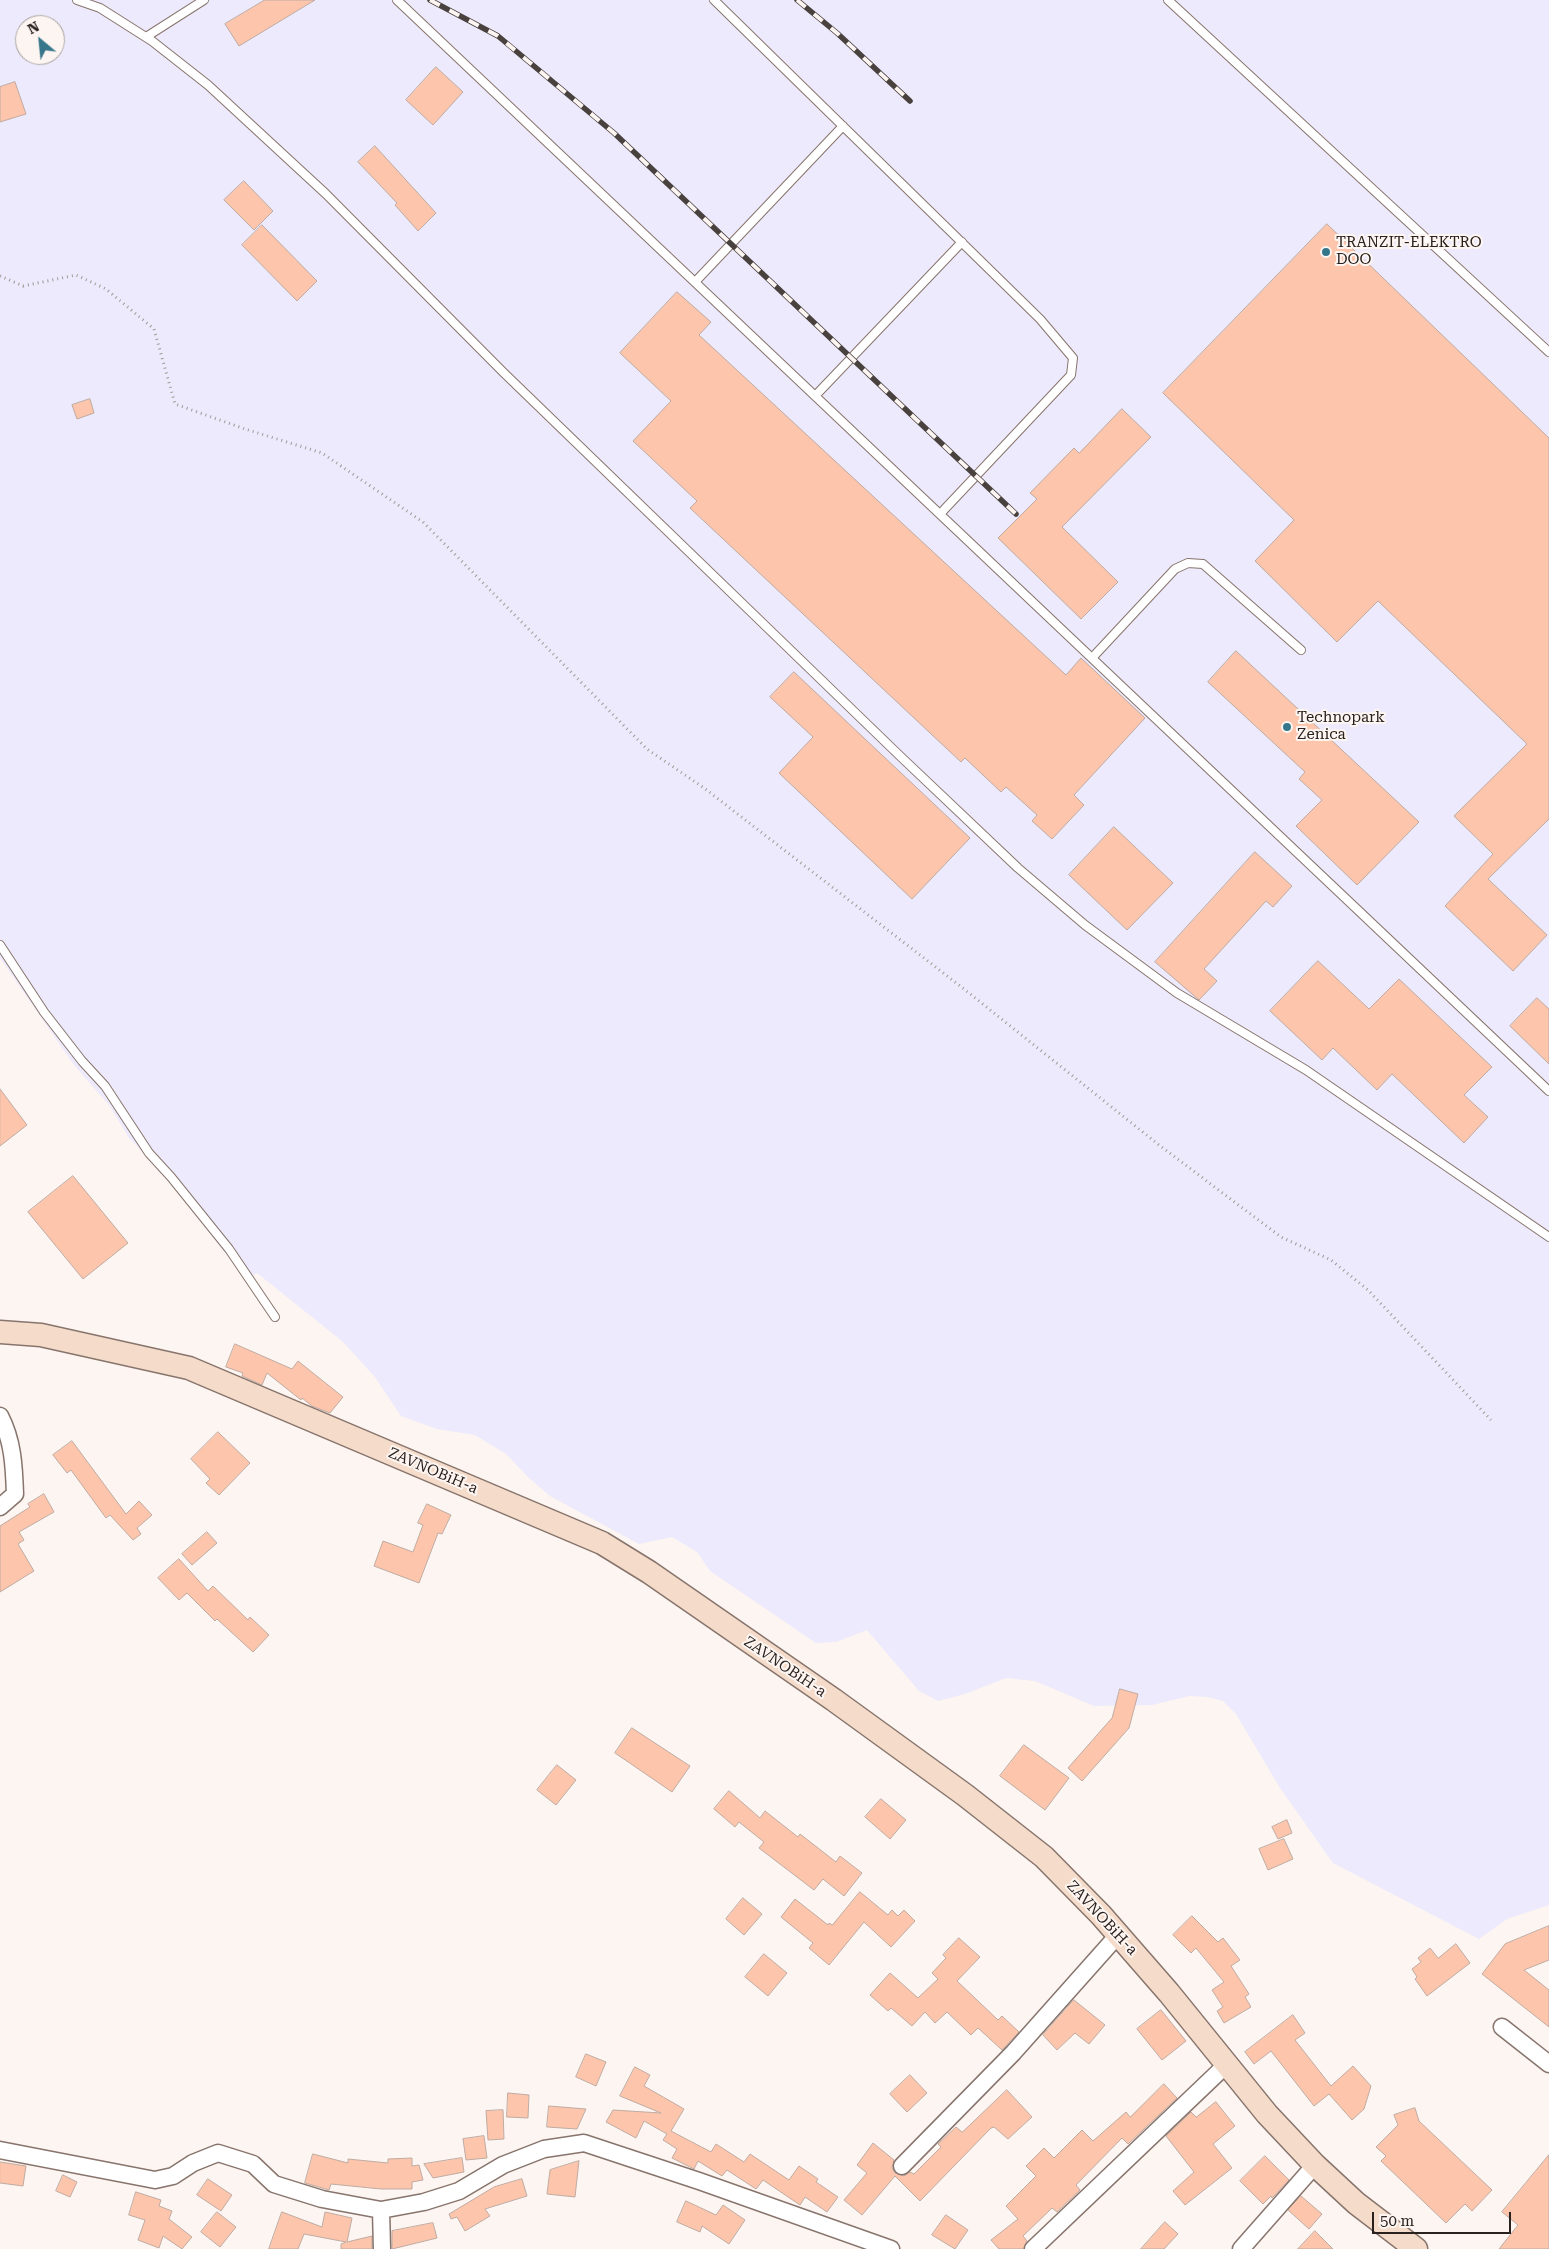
<!DOCTYPE html>
<html>
<head>
<meta charset="utf-8">
<style>
  body { margin:0 }
  #map { position:relative; width:1549px; height:2249px; overflow:hidden; background:#fdf5f1; font-family:"Roboto Serif",serif }
  canvas { display:block }
  .north { position:absolute; left:15px; top:15px; width:50px; height:50px; box-sizing:border-box; background:#fdf5f1; border:1px solid #a8a09d; border-radius:50%; rotate:332deg; font-size:14px; font-weight:700; line-height:20px; text-align:center; color:#29211e }
  .north::after { content:''; display:block; margin:auto; width:18px; height:22px; background:#36768a; clip-path:polygon(50% 0,100% 100%,50% 72%,0 100%) }
  .scale { position:absolute; left:1372px; top:2212px; width:139px; height:22px; box-sizing:border-box; border:2px solid #29211e; border-top:0; padding-left:6px; font-size:15px; line-height:18px; white-space:nowrap; color:#29211e; -webkit-text-stroke:4px #fdf5f1; paint-order:stroke }
</style>
</head>
<body>
<div id="map">
<canvas width="1549" height="2249"></canvas>
<div class="north">N</div>
<div class="scale">50 m</div>
</div>
<script>
const c = document.querySelector('canvas').getContext('2d');
c.lineJoin = 'round';
function fill(path, color) {
  c.fillStyle = color;
  c.fill(path, 'evenodd');
}
function trace(path, color, width, dash) {
  c.strokeStyle = color;
  c.lineWidth = width;
  c.lineCap = dash ? 'butt' : 'round';
  c.setLineDash(dash || []);
  c.stroke(path);
}
function write(font, color, halo, rows, align = 'center') {
  c.font = font + ' "Roboto Serif",serif';
  c.lineWidth = 4;
  c.setLineDash([]);
  c.textBaseline = 'middle';
  c.strokeStyle = halo;
  c.fillStyle = color;
  for (const [text, x, y, turn = 0] of rows) {
    c.save();
    c.translate(x, y);
    c.rotate((+turn || 0) * Math.PI / 180);
    c.textAlign = isNaN(turn) ? turn : align;
    if (halo) c.strokeText(text, 0, 0);
    c.fillText(text, 0, 0);
    c.restore();
  }
}
const industrial = new Path2D(`
  M0 0H1549V1905L1507 1919 1479 1939 1333 1863 1280 1788 1236 1714 1223 1701 1207 1697 1190 1696 1152 1705 1094 1706 1035 1681 1006 1678 965 1694 938 1701 919 1691 867 1630 836 1642 816 1643 710 1571 697 1552 672 1537 639 1544 550 1496 529 1478 506 1454 475 1435 437 1429 401 1416 375 1377 342 1341 257 1273 246 1279 157 1167 129 1138 109 1105 74 1065 0 958ZM25 25H55V55H25Z`);
const building = new Path2D(`
  M265 0H315L239 46 225 24Z
  M436 67 463 92 433 125 406 100Z
  M15 82 26 114 0 122V87Z
  M375 146 436 213 418 231 395 205 397 203 358 162Z
  M244 181 273 211 254 230 224 200Z
  M1327 224 1549 438V819L1488 879 1547 935 1513 971 1445 906 1493 854 1454 816 1527 744 1378 601 1337 642 1255 561 1294 520 1163 393Z
  M262 225 317 281 297 301 242 245Z
  M677 292 711 322 699 335 1066 675 1081 658 1145 718 1074 795 1084 805 1052 839 1032 821 1037 815 1006 787 1001 792 965 758 961 762 690 508 697 501 633 441 671 401 620 353Z
  M90 399 94 413 77 419 72 405Z
  M1122 409 1151 437 1062 527 1118 582 1081 619 998 538 1037 499 1030 493 1074 448 1079 453Z
  M1236 651 1419 822 1357 885 1296 826 1322 800 1299 779 1305 772 1208 682Z
  M794 672 970 838 912 899 779 773 813 737 770 697Z
  M1114 827 1173 883 1127 930 1069 875Z
  M1255 852 1292 886 1273 907 1266 901 1204 969 1217 981 1199 1000 1155 962Z
  M1318 961 1369 1009 1399 979 1492 1067 1464 1095 1488 1117 1464 1143 1392 1074 1377 1090 1333 1048 1322 1060 1270 1011Z
  M1537 998 1549 1009V1064L1510 1026Z
  M0 1089 27 1125 0 1146Z
  M73 1176 128 1243 83 1279 28 1212Z
  M235 1344 292 1369 298 1361 343 1397 330 1413 312 1406 302 1398 301 1400 267 1373 262 1385 242 1376 243 1373 226 1367Z
  M218 1432 250 1463 219 1495 206 1483 210 1479 191 1459Z
  M72 1441 126 1514 139 1501 152 1515 137 1528 141 1534 133 1540 110 1515 106 1518 71 1470 67 1473 53 1455Z
  M44 1494 54 1512 19 1532 24 1540 18 1544 34 1571 0 1592V1526L30 1507 28 1504Z
  M427 1504 451 1515 442 1534 438 1533 419 1583 374 1566 383 1541 413 1552 423 1525 418 1523Z
  M207 1532 217 1543 192 1565 182 1554Z
  M179 1559 208 1591 213 1586 248 1620 250 1617 269 1635 253 1652 217 1619 215 1621 187 1593 179 1600 158 1578Z
  M1120 1689 1138 1694 1129 1728 1082 1781 1068 1768 1112 1718Z
  M632 1728 690 1766 672 1792 615 1753Z
  M1024 1745 1069 1778 1045 1810 1000 1776Z
  M557 1765 576 1780 556 1805 537 1790Z
  M729 1791 760 1818 765 1811 798 1837 800 1834 836 1862 840 1856 862 1873 844 1896 823 1879 814 1890 759 1848 764 1842 739 1822 735 1827 714 1809Z
  M881 1799 906 1820 890 1839 865 1817Z
  M1287 1820 1292 1833 1278 1839 1272 1827Z
  M1284 1839 1293 1859 1268 1870 1259 1849Z
  M860 1892 888 1915 892 1910 898 1916 904 1910 915 1921 891 1947 864 1922 829 1965 809 1948 813 1943 781 1917 795 1899 828 1925 829 1923 832 1925Z
  M743 1898 762 1914 744 1935 726 1919Z
  M1192 1916 1218 1942 1223 1938 1240 1960 1231 1966 1249 1994 1245 1997 1251 2007 1224 2023 1217 2011 1223 2007 1212 1990 1224 1982 1196 1948 1191 1953 1173 1935Z
  M1549 1926V1960L1524 1970 1549 1990V2027L1482 1974 1505 1944Z
  M959 1938 980 1957 957 1981 998 2020 1002 2016 1019 2032 1002 2050 978 2028 971 2035 947 2012 935 2023 925 2012 912 2026 891 2008 888 2011 870 1995 890 1973 918 1998 938 1979 932 1973 946 1958 943 1955Z
  M1456 1944 1470 1963 1427 1996 1415 1979 1417 1977 1412 1969 1421 1962 1418 1958 1430 1948 1438 1958Z
  M764 1954 787 1973 768 1996 745 1977Z
  M1074 2000 1105 2025 1089 2044 1075 2033 1057 2050 1043 2035Z
  M1161 2010 1186 2041 1162 2060 1137 2029Z
  M1293 2015 1305 2033 1295 2040 1331 2086 1353 2066 1371 2086 1364 2109 1352 2120 1329 2094 1314 2106 1271 2051 1254 2064 1245 2052Z
  M586 2054 606 2062 596 2086 576 2077Z
  M635 2067 650 2075 644 2086 684 2109 671 2131 711 2152 716 2144 744 2162 750 2154 789 2180 799 2166 818 2179 816 2182 838 2197 827 2212 805 2197 800 2205 763 2180 756 2189 727 2170 722 2176 698 2161 694 2169 672 2158 677 2149 663 2140 667 2134 644 2121 636 2138 606 2122 613 2110 661 2113 620 2096Z
  M910 2075 927 2093 907 2112 890 2094Z
  M1164 2084 1177 2098 1128 2144 1122 2138 1076 2185 1080 2190 1057 2212 1052 2208 1023 2236 1027 2241 1023 2249H999L991 2240 1018 2219 1006 2206 1036 2176 1026 2166 1044 2148 1054 2158 1082 2130 1093 2141 1126 2112 1130 2117Z
  M1007 2090 1032 2117 1008 2139 994 2127 991 2128 920 2201 895 2176 862 2215 844 2200 867 2173 857 2165 873 2143 894 2160 892 2168 895 2173 904 2176 910 2172 914 2174 941 2147 938 2144 956 2127 962 2132Z
  M508 2093 529 2095 528 2118 507 2117Z
  M1216 2102 1235 2126 1213 2144 1232 2168 1185 2205 1173 2191 1194 2172 1166 2136 1191 2112 1196 2117Z
  M549 2106 586 2109 577 2129 547 2127Z
  M1415 2108 1419 2121 1492 2190 1472 2211 1465 2204 1446 2223 1381 2161 1386 2156 1376 2147 1398 2125 1394 2115Z
  M503 2110 504 2139 488 2140 486 2111Z
  M484 2136 487 2158 466 2160 463 2139Z
  M313 2154 348 2163V2159L388 2163V2159L412 2158V2166L419 2165 423 2180 412 2182V2189H381L331 2184 329 2190 305 2183Z
  M1549 2155V2249H1499L1518 2225 1502 2212Z
  M1265 2156 1289 2180 1272 2198 1271 2196 1263 2204 1240 2181Z
  M462 2158 464 2172 433 2178 424 2164Z
  M579 2161 575 2197 547 2194 550 2170Z
  M0 2162 26 2166 23 2186 0 2183Z
  M63 2175 77 2182 70 2197 56 2191Z
  M208 2179 232 2195 221 2211 197 2195Z
  M522 2179 527 2196 485 2209 490 2216 465 2231 457 2217 451 2219 449 2214 494 2187Z
  M136 2192 161 2200 159 2206 172 2211 169 2219 192 2237 182 2249 163 2236 159 2248 138 2240 145 2220 129 2215Z
  M1301 2196 1322 2214 1309 2229 1288 2210Z
  M686 2201 716 2215 723 2205 745 2220 729 2244 702 2226 700 2232 677 2222Z
  M217 2212 236 2227 220 2247 201 2232Z
  M282 2212 322 2227 325 2212 352 2218 347 2242 372 2236V2249H341V2244L346 2242 304 2234 298 2249H269Z
  M946 2215 968 2230 955 2249 932 2235Z
  M1165 2222 1178 2234 1164 2249H1141Z
  M433 2223 437 2238 392 2249V2231Z
  M1315 2231 1333 2249H1298Z`);
const path = new Path2D(`
  M0 276 23 286 76 275 106 289 154 329 175 404 245 429 322 453 423 522 647 749 704 788 964 989 1159 1145 1281 1237 1331 1260 1368 1290 1491 1420`);
const lane = new Path2D(`
  M77 0 100 8 152 41 208 85 326 194 504 373 900 756 1018 868 1085 925 1177 993 1306 1070 1549 1237
  M397 0 1549 1091
  M714 0 1040 319 1073 358 1071 375 940 514
  M1168 0 1549 352
  M146 37 204 0
  M695 282 843 126
  M815 396 962 242
  M1092 658 1175 569 1188 563 1203 564 1301 650
  M0 945 44 1012 82 1061 105 1086 149 1153 171 1177 229 1249 275 1317`);
const street = new Path2D(`
  M0 1416C13 1441 14 1466 15 1494L0 1507
  M1502 2027 1549 2064
  M0 2150 155 2180 173 2176 193 2163 218 2153 253 2164 274 2184 322 2199 381 2210 424 2202 459 2191 503 2165 544 2149 584 2143 699 2181 891 2249
  M902 2166 1013 2053 1118 1935
  M381 2210 382 2249
  M1033 2249 1227 2064
  M1241 2249 1315 2165`);
const secondary = new Path2D(`
  M0 1332 41 1335 189 1368 602 1543 649 1572 834 1700 965 1795 1044 1857 1101 1915 1169 1993 1267 2114 1315 2165 1356 2203 1416 2249`);
const rail = new Path2D(`
  M430 0 498 36 614 133 1016 514
  M797 0 837 33 910 101`);
const markers = [
  [1326,252,5,"#36768a"],
  [1287,727,5,"#36768a"]
];
const poiNames = [
  ["TRANZIT-ELEKTRO",1336,243],
  ["DOO",1336,260],
  ["Technopark",1297,718],
  ["Zenica",1297,735]
];
const streetNames = [
  ["ZAVNOBiH-a",433,1471,23],
  ["ZAVNOBiH-a",785,1667,34],
  ["ZAVNOBiH-a",1102,1918,47]
];
fill(industrial, '#eceafc');
fill(building, '#fdc5ab');
trace(building, '#bfaba2', 1);
trace(lane, '#87746c', 10);
trace(street, '#87746c', 19);
trace(secondary, '#87746c', 25);
trace(path, '#a29a97', 3, [1, 4]);
trace(lane, '#fff', 8);
trace(street, '#fff', 16);
trace(secondary, '#f5dcca', 22);
trace(rail, '#49413e', 5.5);
trace(rail, '#fdf5f1', 4, [11]);
for (const [x, y, r, color] of markers) {
  const dot = new Path2D();
  dot.arc(x, y, r, 0, 2 * Math.PI);
  c.fillStyle = color;
  c.fill(dot);
  trace(dot, '#fdf5f1', 2);
}
write('15px', '#29211e', '#fdf5f1', poiNames, 'left');
write('15px', '#29211e', '#fdf5f1', streetNames);
</script>
</body>
</html>
